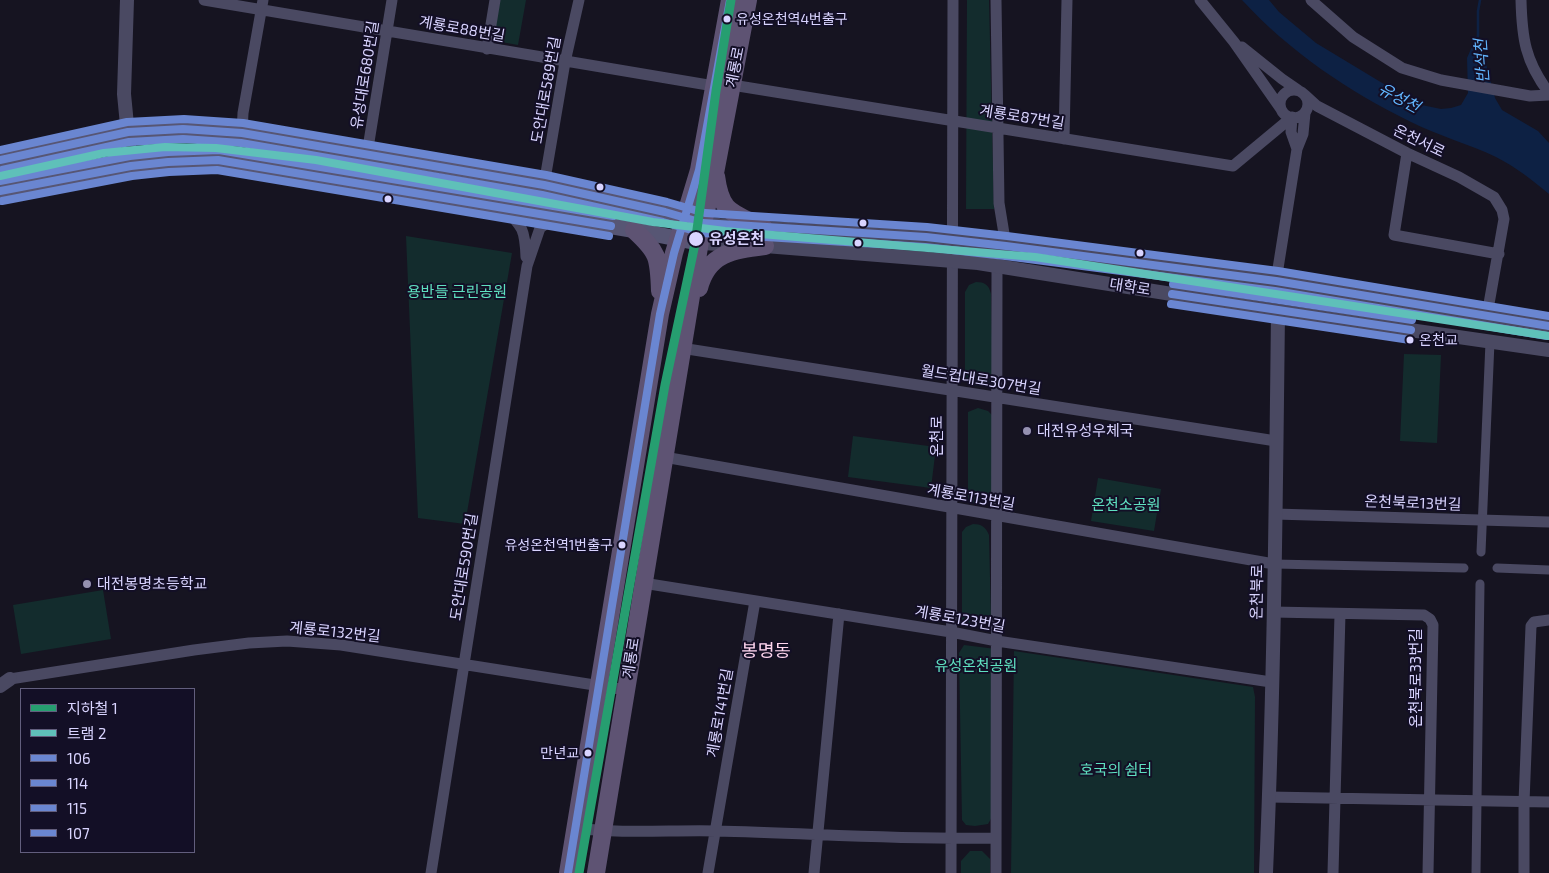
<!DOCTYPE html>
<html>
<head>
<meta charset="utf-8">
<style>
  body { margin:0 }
  #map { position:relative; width:1549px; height:873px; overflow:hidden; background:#161421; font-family:"Exo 2","Noto Sans KR",sans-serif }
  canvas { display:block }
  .legend { position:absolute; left:20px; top:688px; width:175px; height:165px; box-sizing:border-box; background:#130f26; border:1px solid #625e7d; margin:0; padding:6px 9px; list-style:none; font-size:15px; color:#d9d4ff }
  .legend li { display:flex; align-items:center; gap:10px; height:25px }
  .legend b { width:25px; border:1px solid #625e7d }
</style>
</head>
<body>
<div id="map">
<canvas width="1549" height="873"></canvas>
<ul class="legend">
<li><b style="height:6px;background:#269e70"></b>지하철 1</li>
<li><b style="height:6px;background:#5fc0b9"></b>트램 2</li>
<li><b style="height:6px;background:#6a86d1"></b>106</li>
<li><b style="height:6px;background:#6a86d1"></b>114</li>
<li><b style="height:6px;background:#6a86d1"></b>115</li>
<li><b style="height:6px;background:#6a86d1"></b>107</li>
</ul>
</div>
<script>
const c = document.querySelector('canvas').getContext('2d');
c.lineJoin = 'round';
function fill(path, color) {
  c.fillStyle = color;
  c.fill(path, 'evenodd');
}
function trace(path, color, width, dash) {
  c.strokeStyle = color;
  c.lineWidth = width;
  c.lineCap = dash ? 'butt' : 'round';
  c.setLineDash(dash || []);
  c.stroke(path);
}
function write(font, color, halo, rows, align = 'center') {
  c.font = font + ' "Exo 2","Noto Sans KR",sans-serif';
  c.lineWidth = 4;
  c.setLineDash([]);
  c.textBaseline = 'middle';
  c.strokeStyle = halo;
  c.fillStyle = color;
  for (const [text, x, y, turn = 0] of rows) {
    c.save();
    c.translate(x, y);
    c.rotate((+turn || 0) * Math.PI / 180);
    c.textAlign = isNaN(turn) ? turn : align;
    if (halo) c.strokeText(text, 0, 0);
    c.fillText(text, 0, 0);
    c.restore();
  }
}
const green = new Path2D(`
  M497 0H526L518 45 496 41 491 35Z
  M967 0H989L994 209H966Z
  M406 236 512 253 465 524 418 518Z
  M976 282C985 282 989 285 991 294L993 381C983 388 975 388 965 381V292L969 285Z
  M1404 354 1441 355 1437 443 1400 441Z
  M978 408 988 411 994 417 993 496 985 503 977 505 968 500V412Z
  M853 436 936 447 931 488 848 477Z
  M1098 478 1161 489 1154 531 1091 521Z
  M973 524C981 524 986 527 989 535L991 620C981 628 973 626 962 621V532L966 527Z
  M103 590 111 639 21 654 13 605Z
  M964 645 996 649 992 817 988 824 975 826 966 825 962 820 959 653Z
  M1014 651 1253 687 1255 697 1254 873H1011Z
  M970 851H982L990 859V873H961V861Z`);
const water = new Path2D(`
  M1242 0H1269L1279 12 1316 43 1417 104 1441 109 1451 108 1461 105 1468 93 1467 58 1478 33 1495 98 1502 110 1538 131 1549 143V194C1532 180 1516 167 1496 157 1469 144 1439 136 1411 122 1348 91 1290 52 1242 0Z`);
const stream = new Path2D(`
  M1478 36V11L1480 0`);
const pedestrian = new Path2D(`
  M1481 552 1490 342
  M1274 564 1464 568
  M1497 568 1549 570
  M1476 873 1480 584`);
const minor = new Path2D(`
  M204 0 714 86
  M996 0 999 203 1006 246
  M1200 0 1234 42 1281 109
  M1311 0 1353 37 1402 68 1441 80 1530 96 1549 95
  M1521 0C1522 38 1525 61 1549 93
  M1242 47 1282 79 1298 90
  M487 49 495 0
  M732 85 1233 166 1292 117
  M1280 104a14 14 0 1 1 28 0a14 14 0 1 1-28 0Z
  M1305 95 1317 106 1407 153 1459 177 1494 197 1502 210 1504 219 1487 315
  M1292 117 1291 132 1297 149
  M242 133 243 113 263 0
  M1064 139 1067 0
  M1407 153 1394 235 1499 254
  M367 154 392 0
  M544 185 565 62 579 0
  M504 208C523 227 525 230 526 257
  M1276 281 1297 149 1303 134 1305 113
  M681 348 1276 441
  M664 457 1274 564
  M1275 514 1549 522
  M643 583 951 632 997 641 1271 682
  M1273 612 1424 615 1430 619 1433 625 1428 873
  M10 679 194 650 249 643 287 641 341 645 626 690
  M1269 797 1549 802
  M576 828C622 834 669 830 716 831 809 833 903 840 996 838
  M431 873 527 266 540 228 547 223 561 219
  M708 873 755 601
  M814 873 839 614
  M951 873 953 0
  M996 873 997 266
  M1333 873 1340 614
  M1524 873V802L1531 626 1534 622 1549 620`);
const tertiary = new Path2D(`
  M127 0 124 94 131 166
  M703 223 719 225 926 237 1006 246 1276 281 1549 326
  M700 243 765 246 978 263 1278 311 1549 350
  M0 686 10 679
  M1266 873C1274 686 1276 498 1278 311`);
const secondary = new Path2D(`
  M0 160C42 151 85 139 127 132 165 126 204 130 242 133 396 159 552 180 703 223
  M0 191 131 166 168 162 218 160 634 230 700 243`);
const primary = new Path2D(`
  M716 176C721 214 732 212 764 228
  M634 230C658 252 659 257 660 291
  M699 288C708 253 733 250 765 246
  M568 873 660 314 674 253 699 170 730 0
  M596 873 703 223 715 173 748 0`);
const bus1 = new Path2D(`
  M0 160 128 132 183 129 242 133 544 185 665 212 703 223 926 237 1006 246 1276 281 1549 326
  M0 191 131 166 168 162 218 160 611 226
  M1172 294 1411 330`);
const bus2 = new Path2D(`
  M2 170 129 142 183 139 241 143 542 195 663 222 702 233 925 247 1005 256 1275 291 1547 336
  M2 201 132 176 169 172 217 170 609 236
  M1171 304 1410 340`);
const bus3 = new Path2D(`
  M0 150 127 122 184 119 243 123 546 175 667 202 705 213 927 227 1007 236 1278 271 1549 316
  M0 181 130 156 168 152 219 150 613 216
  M1173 284 1412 320`);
const bus4 = new Path2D(`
  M568 873 660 314 674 253 699 170 730 0`);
const tram1 = new Path2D(`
  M0 176 104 153 165 147 216 148 316 160 653 222 725 231 1035 257 1549 336`);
const metro1 = new Path2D(`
  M579 873 665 385 695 244 716 91 731 0`);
const markers = [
  [727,19,4.5,"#d9d4ff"],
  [600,187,4.5,"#d9d4ff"],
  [388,199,4.5,"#d9d4ff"],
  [863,223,4.5,"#d9d4ff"],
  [696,239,8,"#d9d4ff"],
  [858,243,4.5,"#d9d4ff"],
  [1140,253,4.5,"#d9d4ff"],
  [1410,340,4.5,"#d9d4ff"],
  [1027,431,5,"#9591b1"],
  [622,545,4.5,"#d9d4ff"],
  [87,584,5,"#9591b1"],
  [588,753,4.5,"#d9d4ff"]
];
const busNames = [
  ["유성온천역4번출구",736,19],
  ["온천교",1419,340],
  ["유성온천역1번출구",613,545,"right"],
  ["만년교",579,753,"right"]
];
const streetNames = [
  ["계룡로88번길",462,29,10],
  ["계룡로",735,67,-79],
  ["유성대로680번길",365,75,-81],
  ["도안대로589번길",546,90,-80],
  ["계룡로87번길",1022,117,9],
  ["온천서로",1419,141,26],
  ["대학로",1130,287,9],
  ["월드컵대로307번길",981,380,9],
  ["온천로",937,436,-90],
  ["계룡로113번길",971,497,10],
  ["온천북로13번길",1413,503,2],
  ["도안대로590번길",464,567,-81],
  ["온천북로",1257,592,-89],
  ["계룡로123번길",960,619,10],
  ["계룡로132번길",335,632,6],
  ["계룡로",631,658,-81],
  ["온천북로33번길",1416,678,-90],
  ["계룡로141번길",720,713,-80]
];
const stopNames = [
  ["유성온천",709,239]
];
const parkNames = [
  ["용반들 근린공원",457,292],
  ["온천소공원",1126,505],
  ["유성온천공원",976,666],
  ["호국의 쉼터",1116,770]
];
const poiNames = [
  ["대전유성우체국",1037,431],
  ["대전봉명초등학교",97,584]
];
const waterNames = [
  ["반석천",1482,61,-94],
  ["유성천",1399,98,28]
];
const quarterNames = [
  ["봉명동",766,651]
];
fill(green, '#132c2d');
fill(water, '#0d2144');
trace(stream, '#0d2144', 2.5);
trace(pedestrian, '#4a4962', 9);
trace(minor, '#4a4962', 11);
trace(tertiary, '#4a4962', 14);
trace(secondary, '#575674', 16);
trace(primary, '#5e5373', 18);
trace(bus1, '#6a86d1', 8);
trace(bus2, '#6a86d1', 8);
trace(bus3, '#6a86d1', 8);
trace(bus4, '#6a86d1', 8);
trace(tram1, '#5fc0b9', 8);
trace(metro1, '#269e70', 9);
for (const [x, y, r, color] of markers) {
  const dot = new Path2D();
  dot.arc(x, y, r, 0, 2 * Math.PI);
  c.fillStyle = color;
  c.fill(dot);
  trace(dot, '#130f26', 2);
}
write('14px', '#d9d4ff', '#130f26', busNames, 'left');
write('15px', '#d9d4ff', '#130f26', streetNames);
write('bold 15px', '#d9d4ff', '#130f26', stopNames, 'left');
write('15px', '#5fe0c0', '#130f26', parkNames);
write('15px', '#d9d4ff', '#130f26', poiNames, 'left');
write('italic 16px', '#62b6ff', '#130f26', waterNames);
write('18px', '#ffd6f0', '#130f26', quarterNames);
</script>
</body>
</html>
